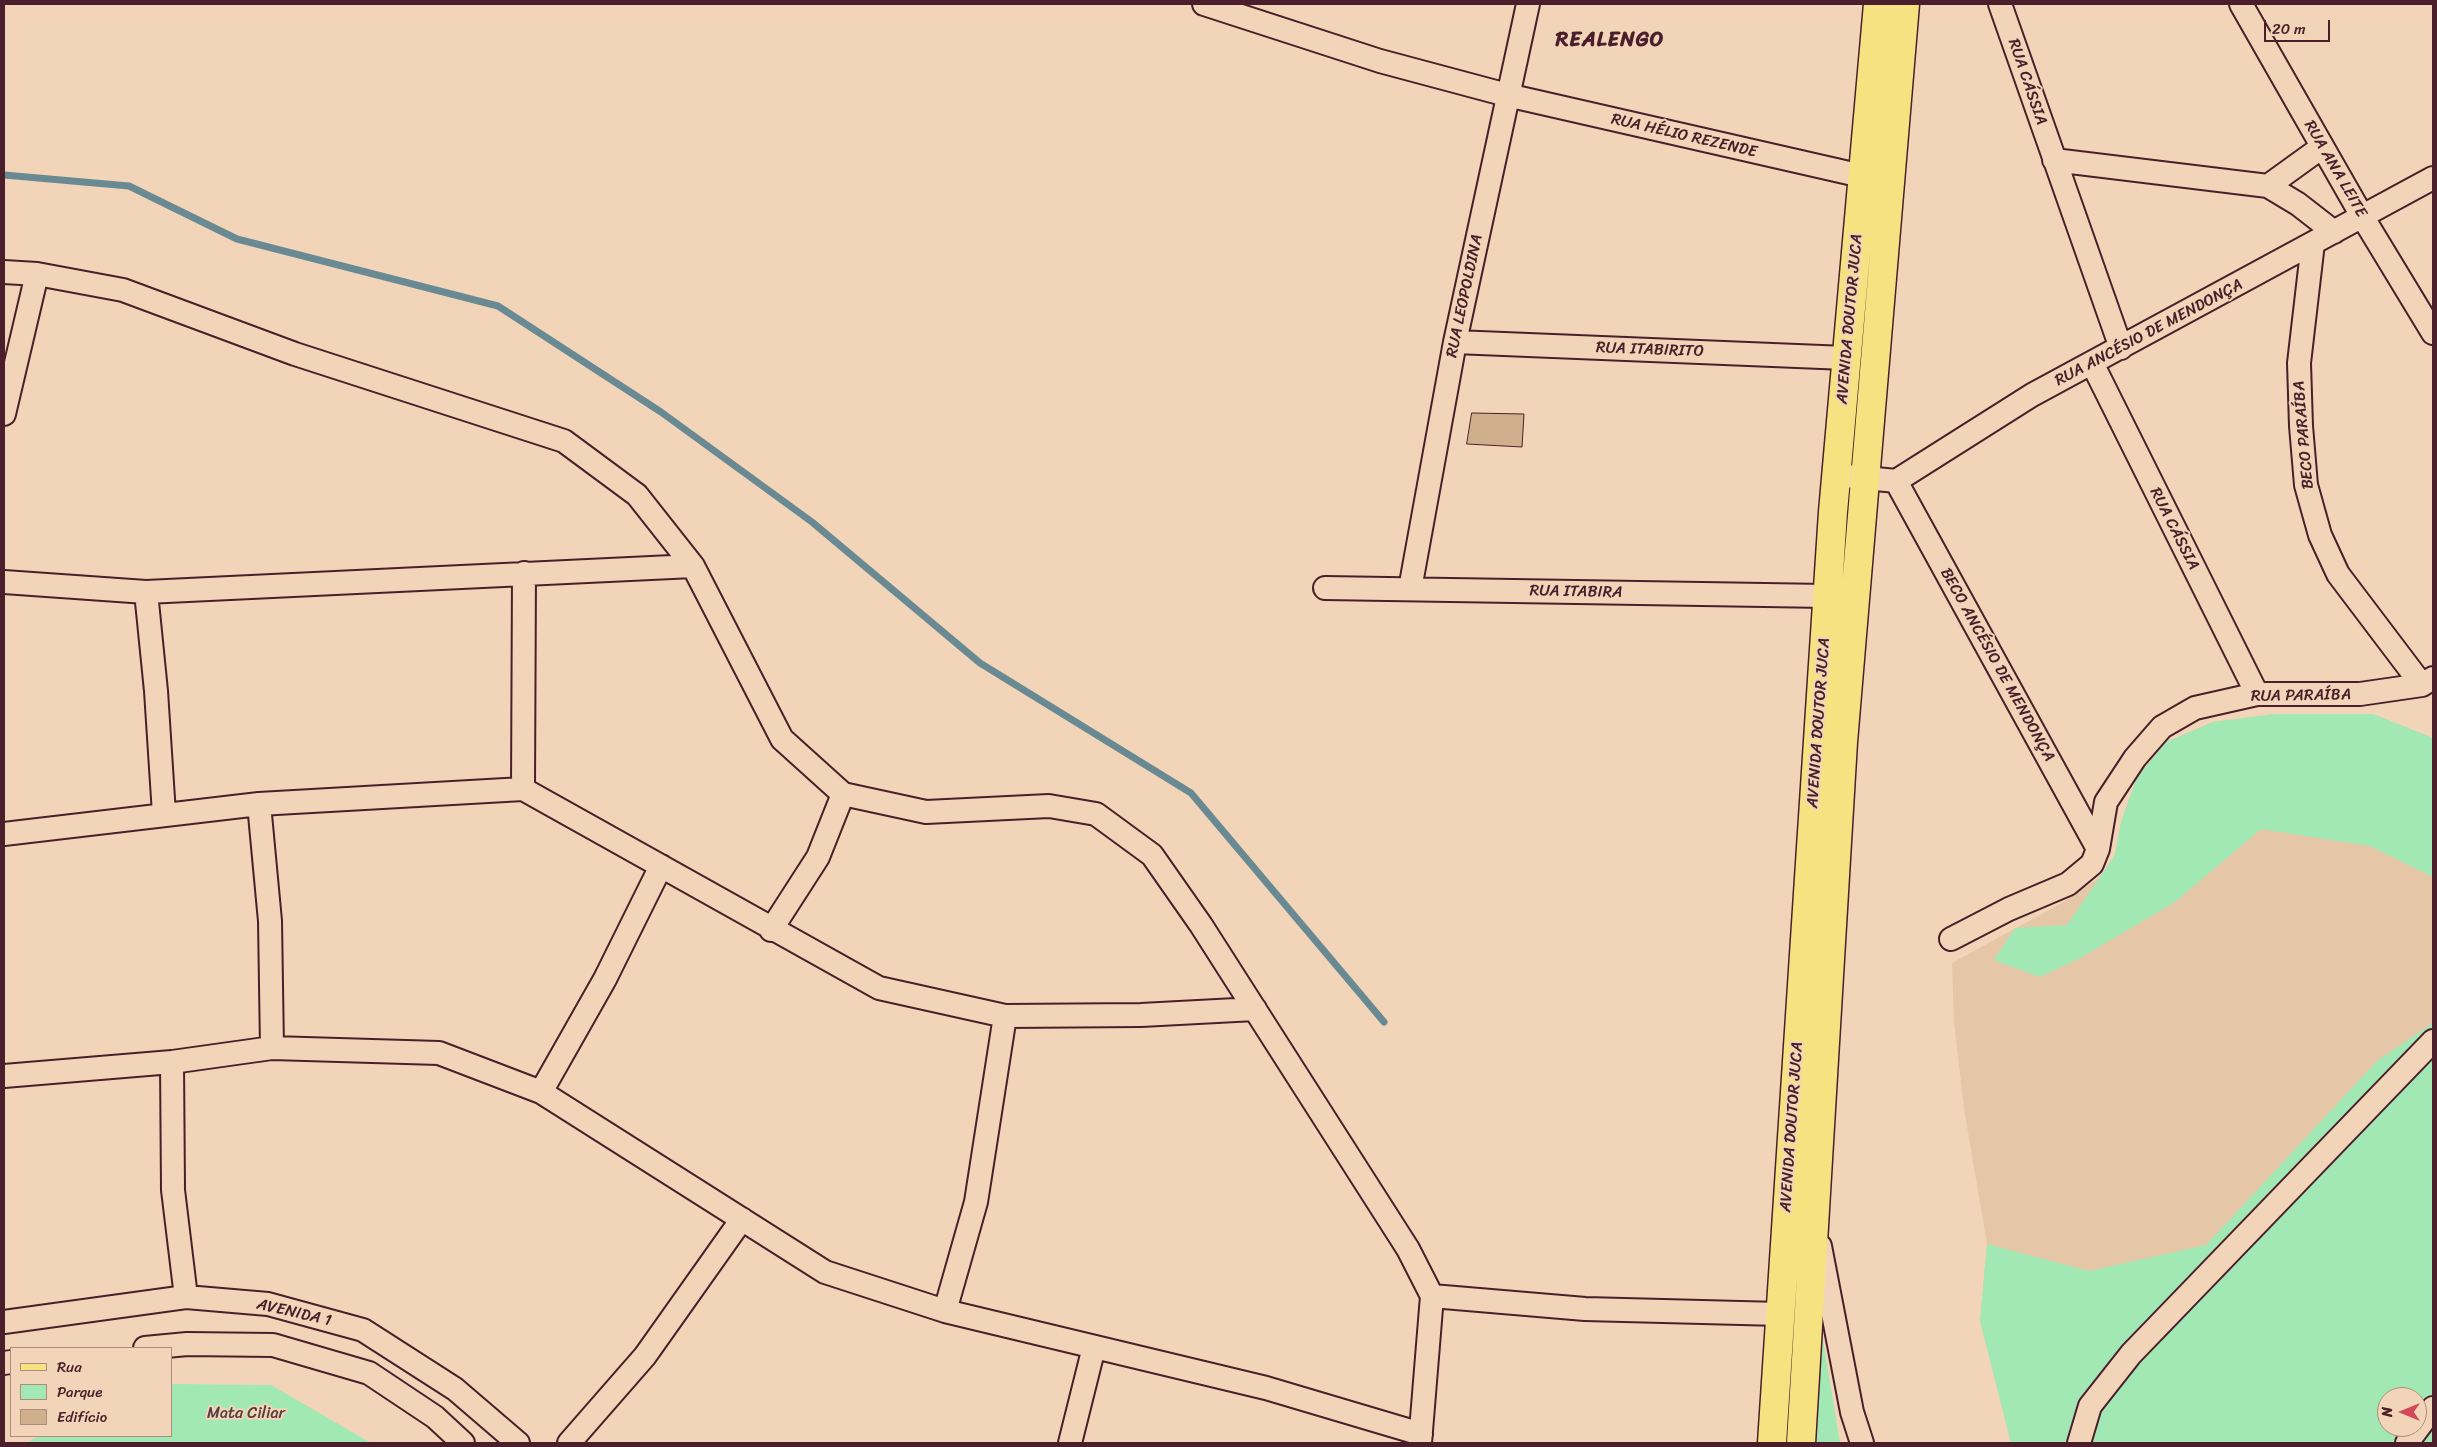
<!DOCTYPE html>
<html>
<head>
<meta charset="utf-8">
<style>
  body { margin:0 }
  #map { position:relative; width:2437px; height:1447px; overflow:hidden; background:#f2d5b8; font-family:Sriracha,sans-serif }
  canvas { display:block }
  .frame { position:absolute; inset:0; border:5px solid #4a1f2b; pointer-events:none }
  .legend { position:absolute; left:10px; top:1347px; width:162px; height:90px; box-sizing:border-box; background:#f2d5b8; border:1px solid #af8c80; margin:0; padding:6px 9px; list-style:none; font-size:15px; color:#4a1f2b }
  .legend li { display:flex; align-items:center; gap:10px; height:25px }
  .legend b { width:25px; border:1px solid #af8c80 }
  .north { position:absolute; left:2377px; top:1387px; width:50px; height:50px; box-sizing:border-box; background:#f2d5b8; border:1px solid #af8c80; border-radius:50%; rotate:270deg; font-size:14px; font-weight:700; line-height:20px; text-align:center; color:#4a1f2b }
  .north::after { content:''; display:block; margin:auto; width:18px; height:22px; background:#d1495b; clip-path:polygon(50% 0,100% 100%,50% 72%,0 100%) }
  .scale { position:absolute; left:2264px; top:20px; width:66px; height:22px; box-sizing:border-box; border:2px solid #4a1f2b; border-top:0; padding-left:6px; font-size:15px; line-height:18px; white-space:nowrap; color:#4a1f2b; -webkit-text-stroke:4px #f2d5b8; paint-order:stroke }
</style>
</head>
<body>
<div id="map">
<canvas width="2437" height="1447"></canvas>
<div class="frame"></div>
<ul class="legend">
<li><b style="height:6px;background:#f7e281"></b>Rua</li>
<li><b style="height:14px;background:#a1e8b5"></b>Parque</li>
<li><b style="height:14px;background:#d0b08c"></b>Edifício</li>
</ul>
<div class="north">N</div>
<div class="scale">20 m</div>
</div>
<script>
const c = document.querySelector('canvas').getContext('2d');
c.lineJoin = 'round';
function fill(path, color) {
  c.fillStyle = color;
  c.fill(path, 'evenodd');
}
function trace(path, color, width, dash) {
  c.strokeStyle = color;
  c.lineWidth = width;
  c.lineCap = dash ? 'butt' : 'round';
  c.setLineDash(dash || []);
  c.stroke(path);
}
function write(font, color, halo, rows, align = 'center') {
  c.font = font + ' Sriracha,sans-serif';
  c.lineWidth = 4;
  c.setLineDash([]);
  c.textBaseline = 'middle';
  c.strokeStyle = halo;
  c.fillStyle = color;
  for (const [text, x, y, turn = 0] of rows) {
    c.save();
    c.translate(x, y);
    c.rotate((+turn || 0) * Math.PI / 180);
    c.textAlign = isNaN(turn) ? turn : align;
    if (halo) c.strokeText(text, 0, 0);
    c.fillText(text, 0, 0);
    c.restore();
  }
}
const built = new Path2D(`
  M2275 714H2373L2433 738V1443H2011L1980 1321 1987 1244 1964 1109 1954 1022 1952 963 2060 904 2099 878 2115 855 2121 822 2137 777 2166 742 2213 722ZM2387 1397H2417V1427H2387Z`);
const green = new Path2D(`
  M2275 714H2373L2433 738V877L2370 846 2261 829 2175 902 2082 957 2040 977 1994 960 2015 928 2067 925 2115 855 2121 822 2137 777 2166 742 2213 722Z
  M2433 1023V1443H2011L1980 1321 1987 1244 2089 1271 2206 1245 2377 1061ZM2387 1397H2417V1427H2387Z
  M1822 1334 1840 1443H1816Z
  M171 1384 271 1385 371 1443H26L39 1436H171Z`);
const stream = new Path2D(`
  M4 175 129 186 237 239 498 306 661 412 812 522 980 663 1191 793 1384 1022`);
const building = new Path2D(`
  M1472 413 1524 414 1522 447 1467 444Z`);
const minor = new Path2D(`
  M1204 4 1380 61 1507 95 1862 176
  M2000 4 2121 348
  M2241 4 2362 216 2433 333
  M2054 160 2268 186 2298 204 2334 232
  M2268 186 2322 147
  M2313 243 2299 363 2301 426 2306 485 2320 535 2338 574 2422 685
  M4 272 37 274 123 290 295 354 564 441 637 495 693 566 782 739 843 794 926 812 1049 806 1096 814 1152 855 1201 925 1408 1249 1432 1296 1420 1443
  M1455 342 1846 358
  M2092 363 2257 694
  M4 414 37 274
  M1836 475 1896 481 2032 395 2433 178
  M1896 481 2098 849
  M4 582 146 592 693 566
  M1325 588 1827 596
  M1410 589 1455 342 1528 4
  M146 592 156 691 164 814
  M523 789 524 573
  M259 804 270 921 272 1048
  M4 834 259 804 523 789 879 988 1005 1016 1141 1015 1255 1009
  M771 930 818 857 843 794
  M1951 939 2009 909 2068 884 2092 864 2098 849 2106 802 2135 758 2162 727 2195 708 2257 694H2360L2422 685 2433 678
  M172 1062 173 1190 186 1297
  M4 1076 172 1062 272 1048 439 1053 541 1092 825 1272 945 1311 1266 1388 1421 1434
  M541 1092 605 979 661 866
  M1820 1246 1852 1412 1862 1443
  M1432 1296 1585 1309 1780 1314
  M945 1311 976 1202 1005 1016
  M4 1322 186 1297 268 1304 363 1330 455 1389 518 1443
  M145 1348 187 1344 273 1345 369 1373 435 1417 463 1443
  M4 1363 11 1362
  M569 1443 645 1356 742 1219
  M1070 1443 1094 1347
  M2079 1443 2090 1406 2131 1354 2433 1041
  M2407 1443 2433 1408`);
const major = new Path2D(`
  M1772 1443 1833 512 1878 4
  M1801 1443 1843 742 1905 4`);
const streetNames = [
  ["RUA CÁSSIA",2027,82,71],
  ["RUA HÉLIO REZENDE",1684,136,13],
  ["RUA ANA LEITE",2335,169,60],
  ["RUA LEOPOLDINA",1465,296,-78],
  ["AVENIDA DOUTOR JUCA",1850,319,-85],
  ["RUA ANCÉSIO DE MENDONÇA",2149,333,-28],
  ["RUA ITABIRITO",1650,350,2],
  ["BECO PARAÍBA",2304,435,-95],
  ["RUA CÁSSIA",2174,529,63],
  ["RUA ITABIRA",1576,592,1],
  ["BECO ANCÉSIO DE MENDONÇA",1997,665,61],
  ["RUA PARAÍBA",2301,696,-1],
  ["AVENIDA DOUTOR JUCA",1819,723,-86],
  ["AVENIDA DOUTOR JUCA",1792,1127,-86],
  ["AVENIDA 1",294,1313,13]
];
const parkNames = [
  ["Mata Ciliar",246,1414]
];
const districtNames = [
  ["REALENGO",1610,41]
];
fill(built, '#e5c7a8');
fill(green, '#a1e8b5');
trace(stream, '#6a8a93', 7);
fill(building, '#d0b08c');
trace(building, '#4a1f2b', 1);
trace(minor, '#4a1f2b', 26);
trace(major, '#4a1f2b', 31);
trace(minor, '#f2d5b8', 22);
trace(major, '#f7e281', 28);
write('16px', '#4a1f2b', '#f2d5b8', streetNames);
write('16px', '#573d40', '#f2d5b8', parkNames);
c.letterSpacing = '1px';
write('bold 21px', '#4a1f2b', '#f2d5b8', districtNames);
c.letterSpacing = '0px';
</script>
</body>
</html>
